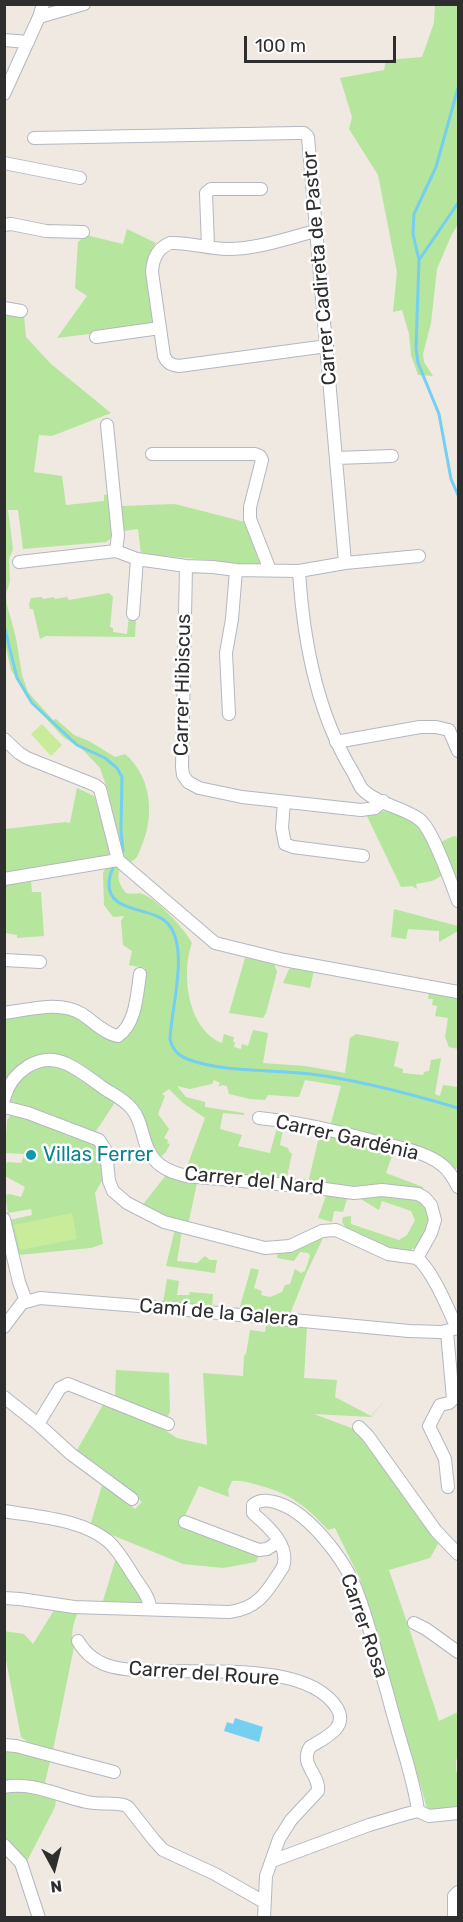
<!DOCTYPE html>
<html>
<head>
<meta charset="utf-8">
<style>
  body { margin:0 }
  #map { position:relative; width:463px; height:1922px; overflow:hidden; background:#efe9e1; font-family:Rubik,sans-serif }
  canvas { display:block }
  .frame { position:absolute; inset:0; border:6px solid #2e2e2e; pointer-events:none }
  .north { position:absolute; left:24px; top:1838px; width:60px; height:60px; -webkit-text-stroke:4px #fff; paint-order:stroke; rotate:173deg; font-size:16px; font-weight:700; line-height:24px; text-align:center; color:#2e2e2e }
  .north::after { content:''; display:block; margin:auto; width:21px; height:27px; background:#2e2e2e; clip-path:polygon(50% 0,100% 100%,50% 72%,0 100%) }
  .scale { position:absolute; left:244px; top:36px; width:152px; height:27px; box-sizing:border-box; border:3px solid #2e2e2e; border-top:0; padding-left:8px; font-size:18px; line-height:21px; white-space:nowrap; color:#2e2e2e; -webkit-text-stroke:4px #fff; paint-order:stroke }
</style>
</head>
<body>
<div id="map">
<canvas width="463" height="1922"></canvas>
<div class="frame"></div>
<div class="north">N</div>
<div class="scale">100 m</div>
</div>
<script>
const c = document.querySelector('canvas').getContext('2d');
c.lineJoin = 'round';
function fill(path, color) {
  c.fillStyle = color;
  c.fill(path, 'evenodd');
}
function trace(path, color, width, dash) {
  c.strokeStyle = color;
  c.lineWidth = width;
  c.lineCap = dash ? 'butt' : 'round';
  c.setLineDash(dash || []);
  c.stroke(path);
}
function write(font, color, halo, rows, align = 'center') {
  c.font = font + ' Rubik,sans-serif';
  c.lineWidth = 5;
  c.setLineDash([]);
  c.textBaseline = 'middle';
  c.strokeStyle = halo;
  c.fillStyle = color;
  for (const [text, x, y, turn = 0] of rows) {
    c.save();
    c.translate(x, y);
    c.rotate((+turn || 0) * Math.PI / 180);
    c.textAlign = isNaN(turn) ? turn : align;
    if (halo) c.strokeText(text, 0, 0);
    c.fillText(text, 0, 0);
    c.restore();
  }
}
const green = new Path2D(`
  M435 5H458V224L451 236 437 269 431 323 423 354 424 362 433 376 418 375 411 355 409 334 402 310 393 312 397 272 378 175 349 129 352 117 340 78 384 70 386 60 422 57 434 23Z
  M127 229 156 243C138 266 151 299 155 326L57 338 87 296 75 288 78 242 86 235 123 244Z
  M5 312 24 316 26 337 51 364 111 413 52 436 39 435 34 472 62 476 66 505 104 501V495L110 494 113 537 106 542 23 549 18 510H8L13 549 9 559 10 581 6 594 7 605 16 638 22 675 28 692 53 720 56 719 74 735 89 741 115 757 125 754C151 776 155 814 142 845 140 849 139 855 136 858 132 862 125 865 120 868 116 878 120 886 126 893 132 895 139 892 145 895 160 903 184 928 192 943 181 973 187 1029 222 1043L224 1034 233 1037H234L233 1042H235L234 1047 241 1049 242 1044 248 1046 253 1030 268 1033 263 1063 305 1066 345 1073 350 1038 356 1034 399 1042 394 1066 403 1069V1073L423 1075 424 1072 429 1071 431 1060 441 1058 435 1094 440 1096 443 1085 458 1087V1166L454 1173 448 1167 330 1127 341 1086 305 1080 299 1097 268 1095 265 1100 250 1099 229 1094 227 1086 222 1085 218 1087 220 1083 214 1080 212 1084 190 1089 177 1086 186 1097 205 1102V1107L244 1113V1115L223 1113 220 1129 242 1135 238 1146 270 1153 278 1124 284 1125 280 1145 288 1148 289 1151 292 1154 286 1181 185 1172 205 1118 183 1103 169 1089 162 1094 165 1096 158 1114 169 1129 164 1138 168 1140 167 1143 170 1144 166 1152 158 1159 147 1135 104 1085 43 1059 5 1091V1017L38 1011 73 1013 115 1040 143 990 145 968 129 965 132 951 123 945 121 921 124 916 113 917 104 905 103 873 110 858 30 870 32 892H41L44 936 17 938V935L5 933V829L65 822 70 823 77 788 94 796 112 853V814L108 791 100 768 83 750 63 737 32 703 11 670 5 644Z
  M175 504 245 522 261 567 239 566 219 561 141 554 138 529 123 531 122 506Z
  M109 593 113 597 110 627 113 628V632L127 634 129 616 136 617 135 637 46 636 40 639 33 609H30L29 604 31 598 42 597 43 599 54 597 55 599 67 597 69 600Z
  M390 810 413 820 422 829 443 875 432 881 416 884 417 889 412 886 401 887 366 814Z
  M454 836 458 837V877L453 878 438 843Z
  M394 909 458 926V931L439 942V931L408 929 406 939 391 937Z
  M245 958 274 963 277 972 266 1013 263 1018 229 1013Z
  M295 967 314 971 310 988 283 983 289 969Z
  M429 993 458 998V1049L449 1047 445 1037 448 1018 435 1016 437 1006 432 1005 433 999H428Z
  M52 1064 64 1066 116 1101 94 1134 10 1101 14 1087 31 1069Z
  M14 1114 96 1143 101 1149 104 1177 95 1193 103 1244 91 1248 18 1255 9 1220 32 1215 31 1209 8 1213 5 1195 10 1194 21 1197 25 1187 5 1176V1164L8 1162 21 1163 25 1154 5 1153 7 1120 11 1115Z
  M320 1132 394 1150 386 1173 423 1187 424 1194 308 1183Z
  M166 1175 197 1183 188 1225 141 1207Z
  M327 1193 348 1196 343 1212 334 1211 332 1222 318 1218Z
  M380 1194 412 1197 425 1202 431 1220 418 1246 407 1252 388 1249 347 1230 342 1222 343 1217 351 1216V1224L399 1240 407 1235 415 1220 411 1211 382 1201 379 1210 359 1198Z
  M175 1229 182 1231 177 1261 197 1263 205 1256 210 1260H217L215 1273 166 1266Z
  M324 1236 306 1274 290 1314 239 1310 251 1268 259 1270 254 1288 262 1291 261 1295 270 1297 282 1292 285 1285 290 1284 295 1269 301 1273 305 1271 310 1256 308 1253 300 1252 294 1261 277 1258 278 1252 300 1248Z
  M167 1279 179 1281 177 1295H189L190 1292 213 1294 212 1308 163 1303Z
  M267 1322 307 1326 304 1378 337 1380 335 1397 371 1416 387 1398 371 1417 314 1414 354 1429 361 1437 438 1544 430 1558 389 1570 410 1631 439 1721 458 1712V1758L456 1760V1771L458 1775V1808L432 1811 427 1808 367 1600 360 1579 335 1528 328 1530C307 1507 291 1494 261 1486 251 1483 242 1480 232 1481L228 1490 229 1497 199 1486 180 1526 259 1556 256 1562 223 1568 183 1564 90 1526 103 1482 135 1509 142 1502 110 1474 77 1450 104 1403 115 1398 116 1370 169 1373 170 1412 161 1428 177 1438 207 1445 203 1373 243 1376 244 1356 246 1354 250 1330 265 1332Z
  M116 1558 144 1600 142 1603 102 1604Z
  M56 1607 78 1612C73 1624 70 1634 74 1647L53 1750 28 1742 21 1737 5 1655 4 1631 24 1634 33 1644Z
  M5 1750 27 1754 50 1761 44 1787 5 1783Z
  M4 1791H24L56 1799 55 1807 26 1863 5 1838Z`);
const pitch = new Path2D(`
  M42 724 62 745 51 756 31 734Z
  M72 1213 77 1239 20 1250 14 1225Z`);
const water = new Path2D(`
  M235 1718 263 1727 259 1742 224 1731 227 1722 233 1724Z`);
const stream = new Path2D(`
  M458 88 436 167 414 214 413 234 419 260 416 348 418 363 439 414 451 479 458 495
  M419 260 458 203
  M4 625 17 678 32 703 77 745 105 758 117 768 122 777 121 831 123 851
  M115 864C111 870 110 875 109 882 107 915 153 905 169 925 189 950 171 1009 170 1039 172 1049 177 1055 187 1059 224 1073 271 1069 310 1074 360 1080 411 1094 458 1108`);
const street = new Path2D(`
  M39 17 84 4
  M4 40 28 42
  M4 94 39 17 43 4
  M4 163 80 178
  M4 225 11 224 46 231 83 232
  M315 231C286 239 257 249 227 249 208 249 189 242 170 243 157 249 153 258 152 272L164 356C167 363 171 365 179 366L327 346
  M208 247 206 193 211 189H261
  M4 308 21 311
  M96 337 160 328
  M107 425 118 535 116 551
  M152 454H255L260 456 262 460 250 507V519L270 570
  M336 458 392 456
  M19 562 116 551 137 559 186 566 213 567 236 570 299 571 345 563 308 137 304 133H297L34 138
  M345 563 419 556
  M186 566 182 767 183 775 188 782 199 788 242 797 361 810 375 808 383 801
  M299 571C303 637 317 712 351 769 355 775 358 783 362 789 377 804 402 807 419 819 433 829 451 883 458 901
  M133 614 137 559
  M229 714 226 653 232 619 236 570
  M4 739 19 753 27 758 95 785 100 789 118 860 215 943 284 960 458 992
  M336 742 420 727H436L449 730 458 751
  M284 802 282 828 285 844 293 847 363 856
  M4 879 118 860
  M4 960 40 962
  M4 1013C29 1010 59 1000 82 1014 93 1021 105 1034 118 1036 136 1024 137 994 140 974
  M4 1099C11 1072 39 1051 67 1064 80 1070 91 1079 102 1087 112 1094 124 1099 132 1109 144 1123 141 1144 154 1159 162 1169 174 1173 186 1176L310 1187 354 1193 382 1190 418 1194 425 1198 431 1205 435 1220 431 1233 417 1258
  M4 1107 28 1113 99 1140 106 1151 109 1181 113 1191 127 1203 164 1222 265 1248 290 1246 322 1231 336 1230 388 1254 417 1258
  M259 1118C300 1122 341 1132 381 1143 401 1148 426 1152 442 1165 449 1170 454 1179 458 1187
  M4 1219 19 1282 26 1301
  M417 1258C433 1271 448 1309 457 1328
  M4 1327 22 1303 40 1298 176 1309 409 1331 441 1332 458 1328
  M447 1332 453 1399 449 1403 440 1405 429 1426 445 1459 448 1487
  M4 1397 38 1424 71 1454 132 1499
  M38 1424 60 1388 68 1384 168 1424
  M359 1427 368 1436 436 1531 458 1554
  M4 1511C38 1517 81 1519 108 1541 118 1550 126 1564 133 1575 139 1585 150 1597 150 1608
  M185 1522 259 1550 267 1549 278 1542
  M4 1598 20 1599 74 1607 229 1612C259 1609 268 1590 283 1567 290 1546 269 1527 255 1515L253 1513V1505C261 1498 274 1501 283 1505 310 1516 341 1556 353 1582 368 1616 376 1656 387 1692 393 1715 400 1739 407 1762 411 1778 416 1794 418 1811
  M414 1623 426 1629 458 1652
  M78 1641C86 1655 97 1663 113 1667 169 1680 302 1653 337 1708 349 1728 324 1738 310 1747 299 1765 320 1774 318 1791L291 1820 279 1839 266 1876 264 1918
  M4 1745 16 1746 114 1772
  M4 1787C32 1781 61 1797 87 1802 99 1805 112 1802 124 1805L128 1807 154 1840 163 1850 215 1874 264 1902
  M4 1845 21 1863 39 1918
  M272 1861 369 1825 406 1814 418 1811 429 1816 458 1813
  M454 1918V1896L458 1892`);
const markers = [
  [31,1155,6,"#0f9aa8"]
];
const streetNames = [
  ["Carrer Cadireta de Pastor",320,268,-95],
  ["Carrer Hibiscus",183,685,-89],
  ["Carrer Gardénia",347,1138,13],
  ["Carrer del Nard",254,1181,6],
  ["Camí de la Galera",219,1313,5],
  ["Carrer Rosa",364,1626,71],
  ["Carrer del Roure",204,1674,4]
];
const cultureNames = [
  ["Villas Ferrer",43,1155]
];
fill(green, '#b6e59e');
fill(pitch, '#c9ec9a');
fill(water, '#75cff0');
trace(stream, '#75cff0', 3);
trace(street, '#b4b7c1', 14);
trace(street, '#fff', 12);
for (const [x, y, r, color] of markers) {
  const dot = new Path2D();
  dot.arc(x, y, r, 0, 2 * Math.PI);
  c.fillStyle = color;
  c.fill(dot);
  trace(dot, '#fff', 2);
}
write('20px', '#2e2e2e', '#fff', streetNames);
write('20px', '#0d838f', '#fff', cultureNames, 'left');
</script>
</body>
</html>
